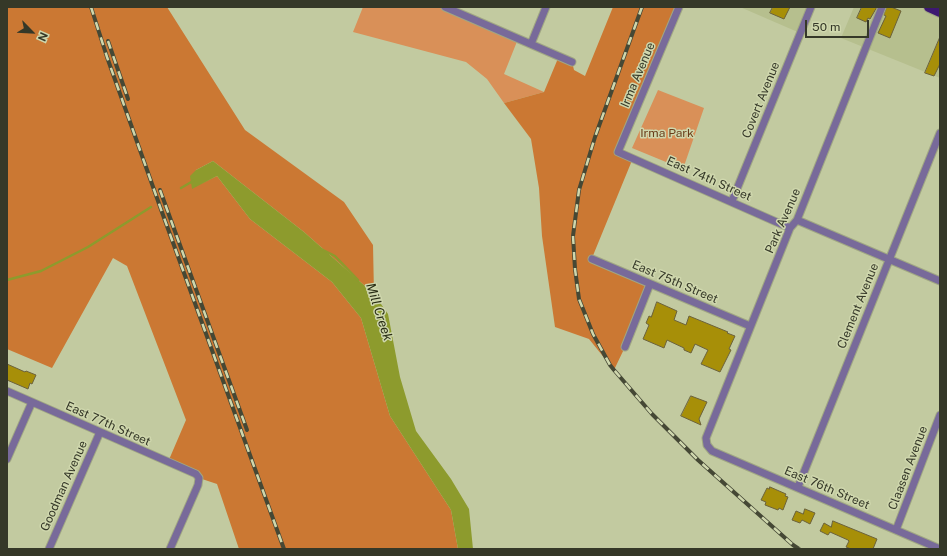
<!DOCTYPE html>
<html>
<head>
<meta charset="utf-8">
<style>
  body { margin:0 }
  #map { position:relative; width:947px; height:556px; overflow:hidden; background:#c2caa0; font-family:"Public Sans",sans-serif }
  canvas { display:block }
  .frame { position:absolute; inset:0; border:8px solid #353828; pointer-events:none }
  .north { position:absolute; left:12px; top:12px; width:40px; height:40px; -webkit-text-stroke:3px #cfd7ad; paint-order:stroke; rotate:114deg; font-size:11px; font-weight:700; line-height:16px; text-align:center; color:#353828 }
  .north::after { content:''; display:block; margin:auto; width:14px; height:18px; background:#353828; clip-path:polygon(50% 0,100% 100%,50% 72%,0 100%) }
  .scale { position:absolute; left:805px; top:20px; width:64px; height:18px; box-sizing:border-box; border:2px solid #353828; border-top:0; padding-left:5px; font-size:12px; line-height:14px; white-space:nowrap; color:#353828; -webkit-text-stroke:3px #cfd7ad; paint-order:stroke }
</style>
</head>
<body>
<div id="map">
<canvas width="947" height="556"></canvas>
<div class="frame"></div>
<div class="north">N</div>
<div class="scale">50 m</div>
</div>
<script>
const c = document.querySelector('canvas').getContext('2d');
c.lineJoin = 'round';
function fill(path, color) {
  c.fillStyle = color;
  c.fill(path, 'evenodd');
}
function trace(path, color, width, dash) {
  c.strokeStyle = color;
  c.lineWidth = width;
  c.lineCap = dash ? 'butt' : 'round';
  c.setLineDash(dash || []);
  c.stroke(path);
}
function write(font, color, halo, rows, align = 'center') {
  c.font = font + ' "Public Sans",sans-serif';
  c.lineWidth = 3;
  c.setLineDash([]);
  c.textBaseline = 'middle';
  c.strokeStyle = halo;
  c.fillStyle = color;
  for (const [text, x, y, turn = 0] of rows) {
    c.save();
    c.translate(x, y);
    c.rotate((+turn || 0) * Math.PI / 180);
    c.textAlign = isNaN(turn) ? turn : align;
    if (halo) c.strokeText(text, 0, 0);
    c.fillText(text, 0, 0);
    c.restore();
  }
}
const built = new Path2D(`
  M740 7H811L800 33Z
  M854 7H940V78L841 38Z`);
const green = new Path2D(`
  M363 7H445L518 39 504 74 544 92 504 103 487 79 466 62 353 32Z
  M658 90 704 108 683 169 632 148Z`);
const forest = new Path2D(`
  M7 7H167L245 130 344 202 373 245 374 294 304 232 213 161 196 170 192 188 217 176 250 219 332 282 361 318 390 416 451 510 458 549H239L217 484 199 478 168 462 186 420 127 266 113 258 52 368 7 349Z
  M613 7H679L618 151 633 158 592 258 650 284 625 347 614 370 589 339 555 327 542 236 539 188 531 139 504 103 544 92 559 56 572 62 574 70 585 76Z`);
const water = new Path2D(`
  M213 161 304 232 374 294 388 314 400 377 416 431 451 479 469 509 473 549H458L451 510 390 416 361 318 332 282 250 219 217 176 192 189 190 176 196 170Z`);
const stream = new Path2D(`
  M181 188 193 181
  M321 249 335 256 358 280
  M7 280 41 271 88 247 151 207`);
const building = new Path2D(`
  M773 7H790L784 19 770 13Z
  M862 7H877L870 19 868 18 866 22 857 18Z
  M887 7H891L901 11 890 38 878 33 886 16 884 15Z
  M940 37V64L934 76 925 73Z
  M657 302 677 311 674 320 686 325 689 316 728 332 727 333 735 336 729 349 731 350 720 372 701 364 708 350 695 344 691 353 684 350V348L667 340 664 348 643 339 649 325 646 323 649 316 651 317Z
  M7 364 25 372 26 371 36 375 32 384 30 383 28 389 7 380Z
  M691 396 707 402 699 419 701 425 681 416Z
  M770 487 786 494 785 496 788 497 783 510 779 508 778 510 765 505 766 502 761 500 767 488 769 489Z
  M805 509 815 513 810 524 802 520 800 523 792 520 796 511 803 514Z
  M833 521 877 539 873 549H851L846 547 849 541 848 540 830 532 828 535 820 531 824 523 831 527Z`);
const minor = new Path2D(`
  M445 7 572 62
  M679 7 618 152 790 228
  M882 7 797 220 790 228 706 438 707 445 712 451 940 549
  M531 44 546 7
  M732 201 811 7
  M797 220 940 281
  M592 259 750 326
  M625 347 650 284
  M7 391 196 474 199 478 198 485 170 549
  M7 459 32 402
  M798 487 940 133
  M896 530 940 415
  M49 549 100 432`);
const major = new Path2D(`
  M929 7 940 12`);
const rail = new Path2D(`
  M91 7 107 57 163 215 284 549
  M642 7 595 137 579 190 573 236 575 269 579 299 593 334 610 365 614 370 652 414 698 460 793 545 799 549
  M108 41 128 99
  M160 190 247 430`);
const streetNames = [
  ["Irma Avenue",638,75,-67],
  ["Covert Avenue",761,100,-68],
  ["East 74th Street",709,179,24],
  ["Park Avenue",783,221,-66],
  ["East 75th Street",675,282,23],
  ["Clement Avenue",858,306,-68],
  ["East 77th Street",108,424,24],
  ["Claasen Avenue",908,468,-69],
  ["Goodman Avenue",64,486,-66],
  ["East 76th Street",827,488,23]
];
const parkNames = [
  ["Irma Park",667,133]
];
const waterNames = [
  ["Mill Creek",379,312,72]
];
fill(built, '#b6bf8e');
fill(green, '#d99058');
fill(forest, '#cb7833');
fill(water, '#8d9b2d');
trace(stream, '#8d9b2d', 2.5);
fill(building, '#a78f08');
trace(building, '#6b623c', 1);
trace(minor, '#a0a783', 9);
trace(major, '#a0a783', 12);
trace(minor, '#786a9a', 7);
trace(major, '#3d1871', 10);
trace(rail, '#454835', 4);
trace(rail, '#cfd7ad', 2.5, [8]);
write('12px', '#353828', '#cfd7ad', streetNames);
write('12px', '#6a3e1b', '#cfd7ad', parkNames);
write('italic 13px', '#282c14', '#cfd7ad', waterNames);
</script>
</body>
</html>
